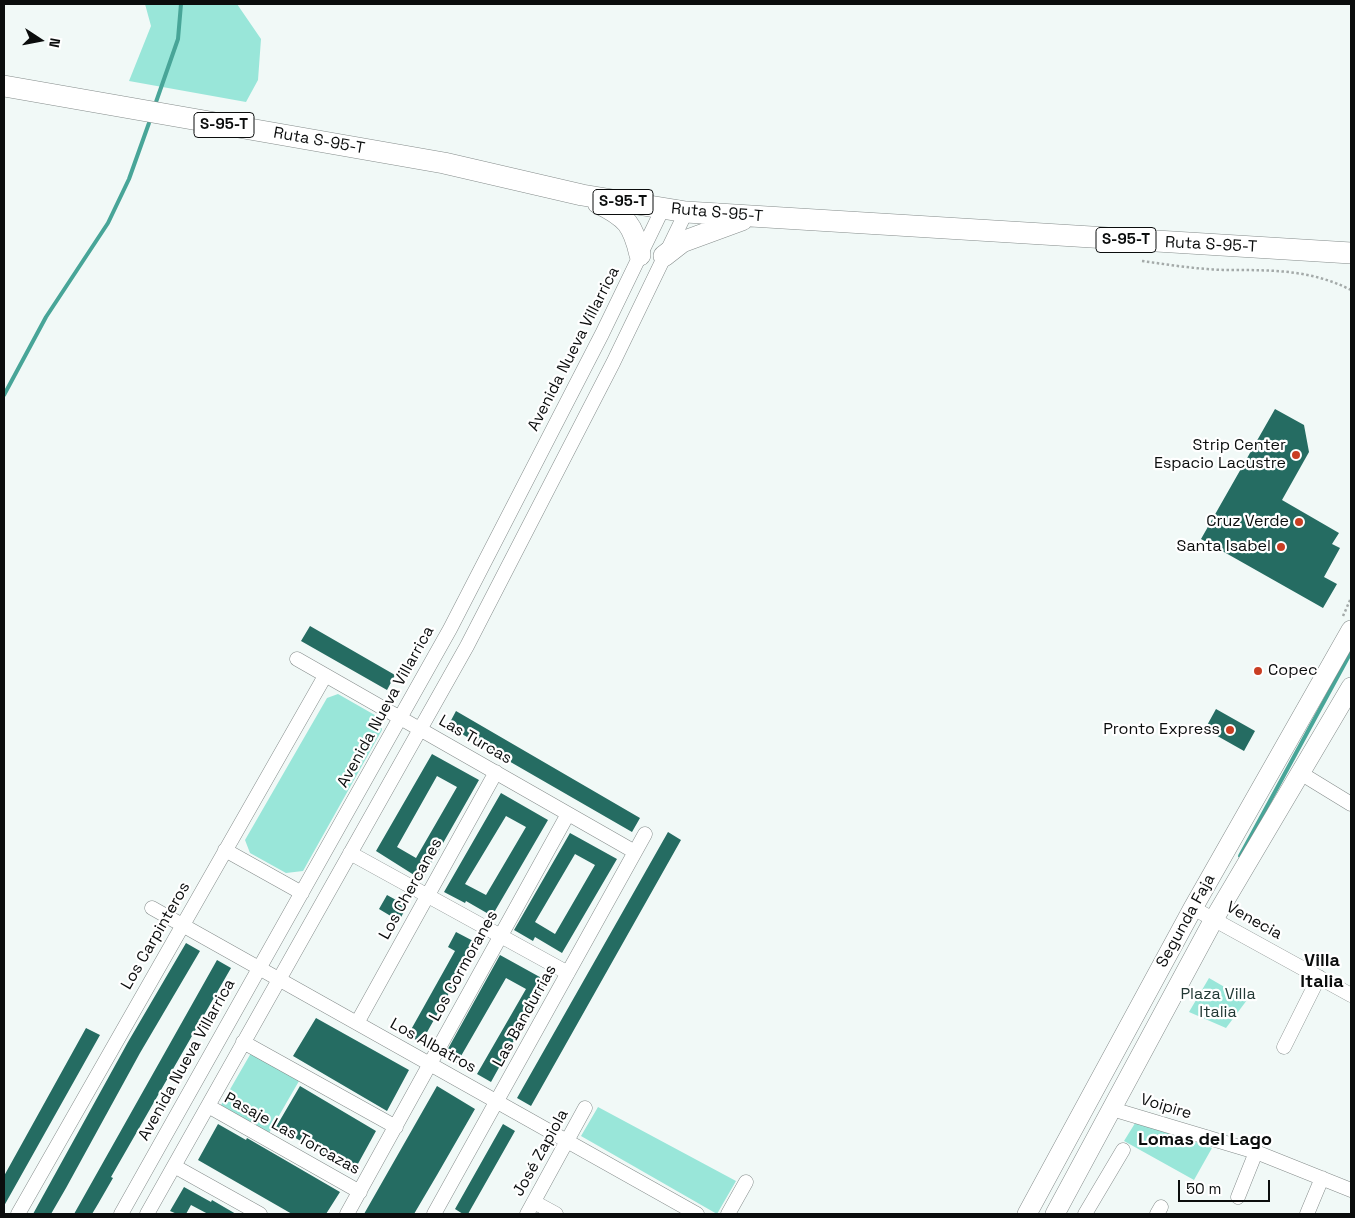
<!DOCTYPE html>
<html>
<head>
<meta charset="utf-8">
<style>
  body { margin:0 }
  #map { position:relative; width:1355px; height:1218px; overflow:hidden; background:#f1f9f7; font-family:"Space Grotesk",sans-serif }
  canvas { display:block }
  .frame { position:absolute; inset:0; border:5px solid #0b0d0d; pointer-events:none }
  .north { position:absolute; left:15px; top:15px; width:50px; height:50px; -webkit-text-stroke:4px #fff; paint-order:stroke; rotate:101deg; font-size:14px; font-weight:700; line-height:20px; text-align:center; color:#0b0d0d }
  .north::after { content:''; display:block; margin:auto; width:18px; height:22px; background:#0b0d0d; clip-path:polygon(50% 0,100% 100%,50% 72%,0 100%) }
  .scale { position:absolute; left:1178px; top:1180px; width:92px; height:22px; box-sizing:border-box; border:2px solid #0b0d0d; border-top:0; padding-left:6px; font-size:15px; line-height:18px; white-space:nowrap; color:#0b0d0d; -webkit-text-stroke:4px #fff; paint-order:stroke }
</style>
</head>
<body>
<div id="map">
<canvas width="1355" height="1218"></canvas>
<div class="frame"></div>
<div class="north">N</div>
<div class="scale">50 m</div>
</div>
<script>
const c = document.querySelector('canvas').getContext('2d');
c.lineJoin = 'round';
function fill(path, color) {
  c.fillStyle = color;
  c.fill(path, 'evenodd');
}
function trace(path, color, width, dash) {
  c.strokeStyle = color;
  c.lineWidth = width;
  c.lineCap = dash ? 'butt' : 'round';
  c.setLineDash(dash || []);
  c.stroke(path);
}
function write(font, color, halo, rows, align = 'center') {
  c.font = font + ' "Space Grotesk",sans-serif';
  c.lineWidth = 4.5;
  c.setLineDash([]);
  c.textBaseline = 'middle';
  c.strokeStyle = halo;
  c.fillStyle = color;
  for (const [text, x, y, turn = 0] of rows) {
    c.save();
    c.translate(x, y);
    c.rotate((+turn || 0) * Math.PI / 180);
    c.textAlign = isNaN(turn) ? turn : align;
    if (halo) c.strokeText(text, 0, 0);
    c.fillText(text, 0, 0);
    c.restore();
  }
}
const green = new Path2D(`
  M145 4H237L261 39 258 80 246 102 129 81 151 26Z
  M338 694 380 718 382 730 303 871 286 873 250 853 245 840 327 698Z
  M1209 978 1247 1000 1226 1028 1189 1012Z
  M251 1053 299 1081 269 1133 221 1105Z
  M598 1107 736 1181 717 1214 581 1136Z
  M1137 1120 1212 1148 1194 1180 1124 1141Z`);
const stream = new Path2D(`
  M156 102 178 39 181 4
  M4 395 46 317 108 223 129 179 149 123
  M1240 856 1351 652`);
const building = new Path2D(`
  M1275 409 1304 425 1309 452 1282 500 1339 533 1332 544 1340 548 1324 577 1337 584 1323 608 1201 539Z
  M310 626 395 675 387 690 301 641Z
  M1216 709 1255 731 1244 751 1205 729Z
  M456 711 640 818 632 832 448 726Z
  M432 754 479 780 422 880 376 851ZM437 776 457 787 416 858 397 847Z
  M501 793 548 820 492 916 466 901 465 903 444 892ZM506 816 526 827 486 895 465 884Z
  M668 832 681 840 531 1106 517 1098Z
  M570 833 617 859 562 953 535 937 533 941 514 930ZM575 854 595 865 555 934 535 922Z
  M387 895 407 906 399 921 379 909Z
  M456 932 477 943 421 1043 408 1035 455 951 448 947Z
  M186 943 200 951 140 1053 66 1188 51 1214H33L128 1042Z
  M500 955 547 981 491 1082 477 1074 526 989 506 978 457 1063 444 1056Z
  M217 960 231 968 111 1177 113 1178 98 1204 92 1214H74Z
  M316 1018 409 1070 387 1111 293 1056Z
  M86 1028 100 1035 4 1206V1176Z
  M300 1086 376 1131 354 1171 276 1127Z
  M437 1086 475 1109 437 1175 414 1214H364Z
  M218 1124 246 1140 247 1138 340 1192 326 1214H292L198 1160Z
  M503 1124 515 1131 468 1214H463L455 1209Z
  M184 1187 211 1202 212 1200 236 1214H208L191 1205 186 1214H177L170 1211Z`);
const path = new Path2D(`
  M1142 261C1171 265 1201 270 1231 270 1273 270 1312 270 1351 290
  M1343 616 1351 598`);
const street = new Path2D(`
  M297 659 635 852
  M1302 774 1351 804
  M225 850 302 893
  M350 853 568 973
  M152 908 697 1214
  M1193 908 1351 995
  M357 1023 496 772
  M243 1042 396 1127
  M1284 1047 1319 977
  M208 1106 360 1192
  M1112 1109 1256 1152 1351 1190
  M174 1166 260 1214
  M1238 1197 1256 1152
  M534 1202 556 1214
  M18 1214 325 676
  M121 1214 450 629 602 334 663 208
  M147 1214 467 646 613 363 686 212
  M347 1214 568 814
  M434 1214 645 834
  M527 1214 585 1108
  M728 1214 746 1182
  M1085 1214 1123 1150
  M1157 1214 1161 1207
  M1307 1214 1322 1178`);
const secondary = new Path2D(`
  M1027 1214 1193 908 1351 630
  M1055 1214 1214 919 1351 687`);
const primary = new Path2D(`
  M4 86 444 163 582 195 686 212 1351 253
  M598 203C627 217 633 225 640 255
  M664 256 682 242 742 220`);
const markers = [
  [1296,455,5,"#c93e23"],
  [1299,522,5,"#c93e23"],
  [1281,547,5,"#c93e23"],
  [1258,671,5,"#c93e23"],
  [1230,730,5,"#c93e23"]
];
const shields = [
  [224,125,60],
  [623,202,60],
  [1126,240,60]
];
const shieldNames = [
  ["S-95-T",224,125],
  ["S-95-T",623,202],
  ["S-95-T",1126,240]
];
const streetNames = [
  ["Ruta S-95-T",319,141,10],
  ["Ruta S-95-T",717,213,5],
  ["Ruta S-95-T",1211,245,3],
  ["Avenida Nueva Villarrica",574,349,-63],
  ["Avenida Nueva Villarrica",386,707,-61],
  ["Las Turcas",475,740,30],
  ["Los Chercanes",411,889,-61],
  ["Segunda Faja",1186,921,-61],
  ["Venecia",1254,921,29],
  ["Los Carpinteros",156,936,-60],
  ["Los Cormoranes",464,966,-61],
  ["Las Bandurrias",525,1016,-61],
  ["Los Albatros",433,1046,29],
  ["Avenida Nueva Villarrica",187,1060,-61],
  ["Voipire",1166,1107,17],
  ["Pasaje Las Torcazas",292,1134,29],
  ["José Zapiola",541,1153,-61]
];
const poiNames = [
  ["Strip Center",1286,446],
  ["Espacio Lacustre",1286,464],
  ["Cruz Verde",1289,522],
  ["Santa Isabel",1271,547],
  ["Copec",1268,671,"left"],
  ["Pronto Express",1220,730]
];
const parkNames = [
  ["Plaza Villa",1218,995],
  ["Italia",1218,1013]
];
const neighbourhoodNames = [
  ["Villa",1322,961],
  ["Italia",1322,982],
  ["Lomas del Lago",1205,1140]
];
fill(green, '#99e6d9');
trace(stream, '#48a598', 4);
fill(building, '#256c62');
trace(street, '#858c8b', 15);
trace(secondary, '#858c8b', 20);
trace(primary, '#858c8b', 22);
trace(path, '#a4aaa9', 2.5, [2.5, 2.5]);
trace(street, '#fff', 14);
trace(secondary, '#fff', 19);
trace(primary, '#fff', 21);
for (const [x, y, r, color] of markers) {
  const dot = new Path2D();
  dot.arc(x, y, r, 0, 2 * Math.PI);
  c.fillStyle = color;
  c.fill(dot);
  trace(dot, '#fff', 2);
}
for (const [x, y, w] of shields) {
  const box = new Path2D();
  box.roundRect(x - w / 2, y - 12.5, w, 25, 4);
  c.fillStyle = '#fff';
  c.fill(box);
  trace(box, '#0b0d0d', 1);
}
write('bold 15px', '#0b0d0d', null, shieldNames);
write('16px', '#0b0d0d', '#fff', streetNames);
write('16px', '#0b0d0d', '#fff', poiNames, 'right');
write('16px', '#213834', '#fff', parkNames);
write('bold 18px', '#0b0d0d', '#fff', neighbourhoodNames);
</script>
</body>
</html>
